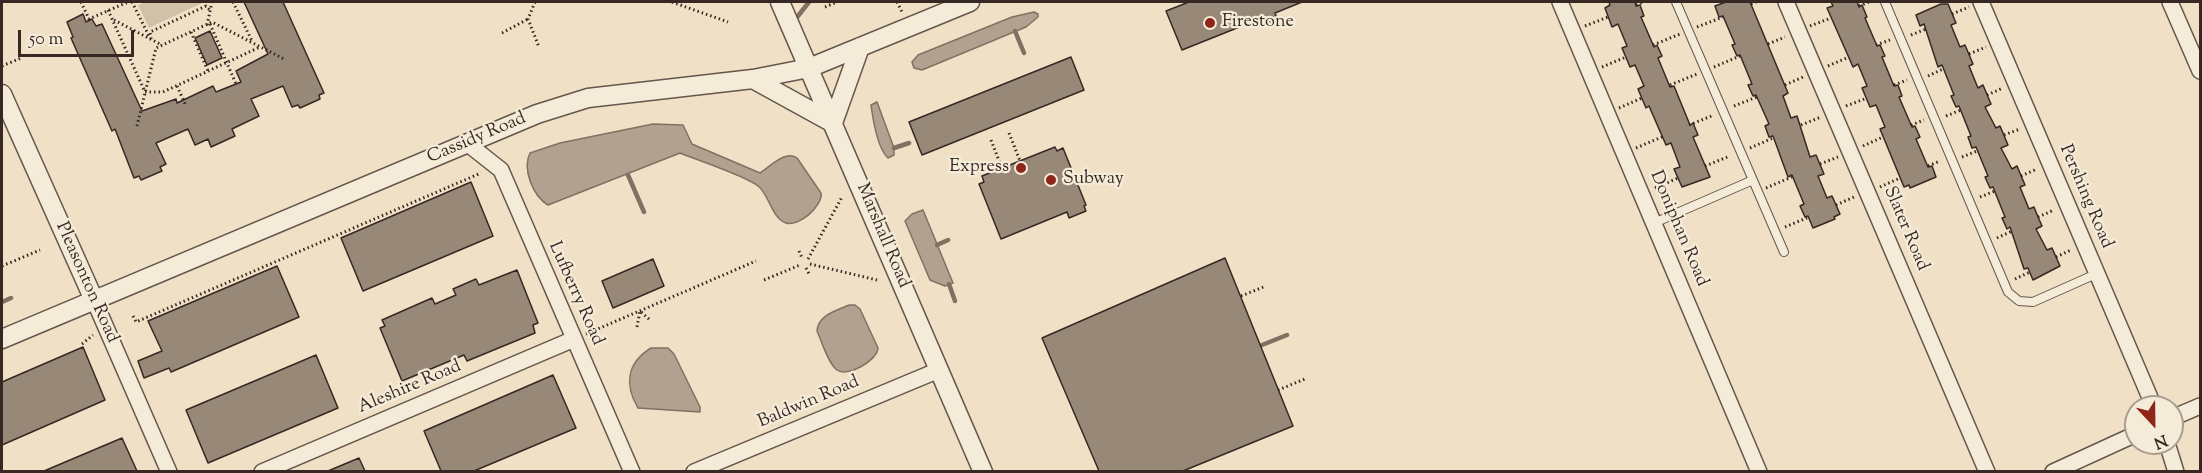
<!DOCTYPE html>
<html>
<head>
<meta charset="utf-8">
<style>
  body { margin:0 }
  #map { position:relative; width:2202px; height:473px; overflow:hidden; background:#f0e0c5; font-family:"Sorts Mill Goudy",serif }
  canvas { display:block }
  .frame { position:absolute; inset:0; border:3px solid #372823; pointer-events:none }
  .north { position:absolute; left:2124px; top:395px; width:60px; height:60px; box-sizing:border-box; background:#f5ebd9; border:2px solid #a99d90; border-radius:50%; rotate:158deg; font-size:16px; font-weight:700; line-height:24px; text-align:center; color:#372823 }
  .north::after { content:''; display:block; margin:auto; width:21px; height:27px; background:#8f2418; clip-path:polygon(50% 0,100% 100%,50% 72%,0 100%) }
  .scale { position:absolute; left:18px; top:30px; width:116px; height:27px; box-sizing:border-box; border:3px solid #372823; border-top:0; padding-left:8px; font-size:18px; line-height:21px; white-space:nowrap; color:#372823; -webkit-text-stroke:4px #f5ebd9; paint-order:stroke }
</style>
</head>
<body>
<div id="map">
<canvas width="2202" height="473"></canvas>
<div class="frame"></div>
<div class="north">N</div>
<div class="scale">50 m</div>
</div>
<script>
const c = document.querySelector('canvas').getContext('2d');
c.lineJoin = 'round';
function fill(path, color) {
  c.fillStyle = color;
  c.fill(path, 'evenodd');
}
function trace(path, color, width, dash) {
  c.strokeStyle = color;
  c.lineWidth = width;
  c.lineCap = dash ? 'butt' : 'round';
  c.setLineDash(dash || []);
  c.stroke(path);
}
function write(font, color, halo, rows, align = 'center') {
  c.font = font + ' "Sorts Mill Goudy",serif';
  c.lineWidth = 4.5;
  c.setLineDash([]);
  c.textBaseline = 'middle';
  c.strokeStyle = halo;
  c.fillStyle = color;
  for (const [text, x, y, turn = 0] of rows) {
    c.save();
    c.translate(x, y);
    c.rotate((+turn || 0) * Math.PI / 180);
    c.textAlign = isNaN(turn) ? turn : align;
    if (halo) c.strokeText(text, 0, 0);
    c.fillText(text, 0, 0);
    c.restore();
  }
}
const green = new Path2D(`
  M147 2H201L202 3 149 28 138 5Z`);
const water = new Path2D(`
  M1034 12 1038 14V17L1026 27 922 70 914 68 912 62 918 55 1012 17Z
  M877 102 894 148V155L888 158C877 148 873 120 871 105Z
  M653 124 683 125 692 144 760 173C771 166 785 150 797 158L821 193C823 206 799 227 786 223 772 219 769 194 758 186 746 176 697 160 680 153L548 205C533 196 522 169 530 153L560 143Z
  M923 210 953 283 945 286 930 280 905 221 912 214Z
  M849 305H855L860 309 878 348C878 360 847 378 837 370 828 363 822 342 817 331 818 315 836 311 849 305Z
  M651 348H668L674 354 700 407V412L638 408C624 384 627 363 651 348Z`);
const stream = new Path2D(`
  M794 21 809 2
  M1015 31 1024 53
  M894 148 909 143
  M628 175 644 212
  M937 245 948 240
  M949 284 955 301
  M2 302 11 298
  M1262 345 1287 335`);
const building = new Path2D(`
  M244 2H283L324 93 319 95 320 99 300 108 298 105 292 107 283 86 251 99 259 116 232 129 235 136 211 147 208 139 195 145 188 129 156 143 166 164 160 167 162 171 141 180 139 176 134 178 115 129 112 131 71 38 73 37 67 22 83 14 86 22 92 19 96 26 102 24 142 111 176 99 177 103 213 86 216 92 241 82 236 71 268 54Z
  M1189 2H1302L1275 13 1277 19 1259 26 1257 20 1182 50 1166 11Z
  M1609 2H1635L1636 6 1640 5 1644 16 1641 17 1654 47 1657 45 1662 56 1658 58 1670 87 1674 86 1690 125 1693 123 1698 135 1693 137 1710 177 1682 187 1674 169 1680 167 1671 143 1666 145 1649 106 1646 108 1638 89 1644 86 1635 65 1630 67 1622 48 1627 46 1618 24 1612 27 1605 8 1610 5Z
  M1726 2H1750L1788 93 1783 96 1791 118 1797 116 1810 157 1816 155 1824 174 1818 176 1827 198 1832 196 1840 214 1834 217 1835 219 1813 228 1808 216 1805 217 1800 206 1804 204 1792 175 1788 177 1773 136 1769 137 1765 126 1769 124 1756 95 1753 96 1748 85 1752 84 1740 55 1737 56 1732 45 1735 44 1723 16 1719 17 1715 6Z
  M1831 2H1857L1859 7 1862 5 1867 17 1865 18 1877 46 1880 45 1885 56 1882 57 1894 86 1898 85 1902 96 1899 97 1912 127 1915 126 1920 137 1916 139 1928 167 1932 166 1936 177 1910 188 1909 185 1904 187 1880 129 1885 127 1876 105 1870 107 1862 88 1867 86 1858 64 1853 67 1827 8 1833 6Z
  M1941 4H1948L1956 23 1951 25 1960 47 1965 45 1973 64 1969 66 1978 88 1983 85 1991 104 1985 107 1996 128 2000 126 2008 145 2001 148 2012 169 2017 166 2025 185 2020 187 2029 209 2034 207 2038 217 2042 226 2036 229 2047 250 2052 248 2060 266 2033 280 2028 268 2024 269 2010 227 2007 229 2002 218 2005 217 1993 187 1990 188 1985 177 1988 176 1976 147 1972 148 1968 137 1971 136 1959 106 1956 107 1951 96 1954 95 1942 65 1938 67 1924 24 1920 26 1916 15Z
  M210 31 222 58 207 65 195 38Z
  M1071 57 1084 90 922 155 909 122Z
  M1055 147 1057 151 1063 148 1086 205 1084 206 1086 211 1069 218 1067 212 1001 239 979 184 984 182 982 176Z
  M471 182 493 236 363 291 341 238Z
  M1225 258 1293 426 1183 471H1099L1042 338Z
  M653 259 664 286 613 308 602 281Z
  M277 266 299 317 171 372 169 368 144 378 138 361 162 351 148 321Z
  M517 270 538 323 533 325 535 333 467 361 464 355 402 381 380 328 385 326 382 320 432 298 435 304 456 295 453 289 476 279 479 285Z
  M83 347 105 400 2 445V382Z
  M316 355 338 408 208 463 186 410Z
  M553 375 576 428 474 471H441L424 431Z
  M122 438 137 471H44Z
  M359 458 365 471H328Z`);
const path = new Path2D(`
  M81 2 89 19 128 2
  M132 2 150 38
  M233 2 252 41
  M535 2 528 19 539 47
  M672 2 728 22
  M897 2 902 12
  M1751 4 1756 2
  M1636 5 1644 2
  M1859 6 1869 2
  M825 7 837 2
  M108 10 145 92H163L260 47
  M1952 14 1969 7
  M114 20 162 45
  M210 24 236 84
  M207 25 212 2
  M1585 26 1608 17
  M1810 26 1831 18
  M1697 27 1723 17
  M191 32 208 71
  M502 33 528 19
  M1911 35 1926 29
  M151 39 150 32 206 6 210 10
  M1768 44 1785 37
  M1653 45 1680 34
  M1876 45 1890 40
  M1969 54 1986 47
  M2 66 21 58
  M1828 66 1849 57
  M1602 67 1626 57
  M1714 67 1740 56
  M1928 76 1943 69
  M1670 85 1697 74
  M1785 85 1803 77
  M1894 85 1907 80
  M177 86 186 106
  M1987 95 2003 88
  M1734 106 1757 97
  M1846 106 1867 98
  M1619 108 1642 98
  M1946 116 1961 110
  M1689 125 1714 115
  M1801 125 1821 117
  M1911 125 1924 120
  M137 126 156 48 212 22 284 59
  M1009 133 1020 161
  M2004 135 2020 129
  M991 140 1001 166
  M1863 146 1883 137
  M1636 148 1662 137
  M1750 148 1773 138
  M1962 157 1977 151
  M1820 164 1838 157
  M1705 166 1730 156
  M1928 166 1940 161
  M2021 176 2037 169
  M1880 187 1900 178
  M1655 188 1678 178
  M1766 188 1792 177
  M1980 197 1995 191
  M1836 205 1854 197
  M2038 217 2054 210
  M1785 227 1809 217
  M1997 238 2012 231
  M799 251 802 258
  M2056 257 2071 250
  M808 259 842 197
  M810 264 877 280
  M2 266 40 250
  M806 268 810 276
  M2015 279 2030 272
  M764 280 800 265
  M1241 296 1266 286
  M133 316 136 322 481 173
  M637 327 640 311 651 321
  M586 334 756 261
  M82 344 93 335
  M1278 390 1305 379`);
const service = new Path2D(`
  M1676 2 1784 252
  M1885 2 2008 292 2019 301 2033 302 2096 274
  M1654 223 1753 180`);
const minor = new Path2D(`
  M1560 2 1759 472
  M1786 2 1987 472
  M1981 2 2154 407
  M2170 2 2200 71
  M468 144 501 170 632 472
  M94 300 169 472
  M2172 418 2200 406
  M2167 443 2176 472
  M262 472 574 339
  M694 472 939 370
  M2053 472 2136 434`);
const tertiary = new Path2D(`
  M780 2 983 472
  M753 79 833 123
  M2 94 94 300
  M833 123 860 47
  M2 339 537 114 588 98 753 79 809 68 970 2`);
const markers = [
  [1210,23,6,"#8f2418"],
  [1021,168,6,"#8f2418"],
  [1051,180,6,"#8f2418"]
];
const poiNames = [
  ["Firestone",1222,23],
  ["Express",1009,168,"right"],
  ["Subway",1063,180]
];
const streetNames = [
  ["Cassidy Road",477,139,-23],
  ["Pershing Road",2085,197,67],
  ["Doniphan Road",1678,229,67],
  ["Slater Road",1905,229,67],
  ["Marshall Road",882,236,67],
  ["Pleasonton Road",86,283,66],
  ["Lufberry Road",575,294,66],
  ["Aleshire Road",410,388,-23],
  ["Baldwin Road",809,403,-23]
];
fill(green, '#d1c1a9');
fill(water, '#b1a18e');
trace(water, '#807163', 1.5);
trace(stream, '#807163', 4.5);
fill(building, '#978877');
trace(building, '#372823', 1.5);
trace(service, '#65564c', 10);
trace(minor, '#65564c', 18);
trace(tertiary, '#65564c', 21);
trace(path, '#372823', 3, [1.5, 3]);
trace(service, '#f5ebd9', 8);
trace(minor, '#f5ebd9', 15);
trace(tertiary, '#f5ebd9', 18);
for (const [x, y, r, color] of markers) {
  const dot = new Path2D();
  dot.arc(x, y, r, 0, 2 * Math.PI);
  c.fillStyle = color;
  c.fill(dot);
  trace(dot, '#f5ebd9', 2);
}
write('18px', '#372823', '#f5ebd9', poiNames, 'left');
write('18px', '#372823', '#f5ebd9', streetNames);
</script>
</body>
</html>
